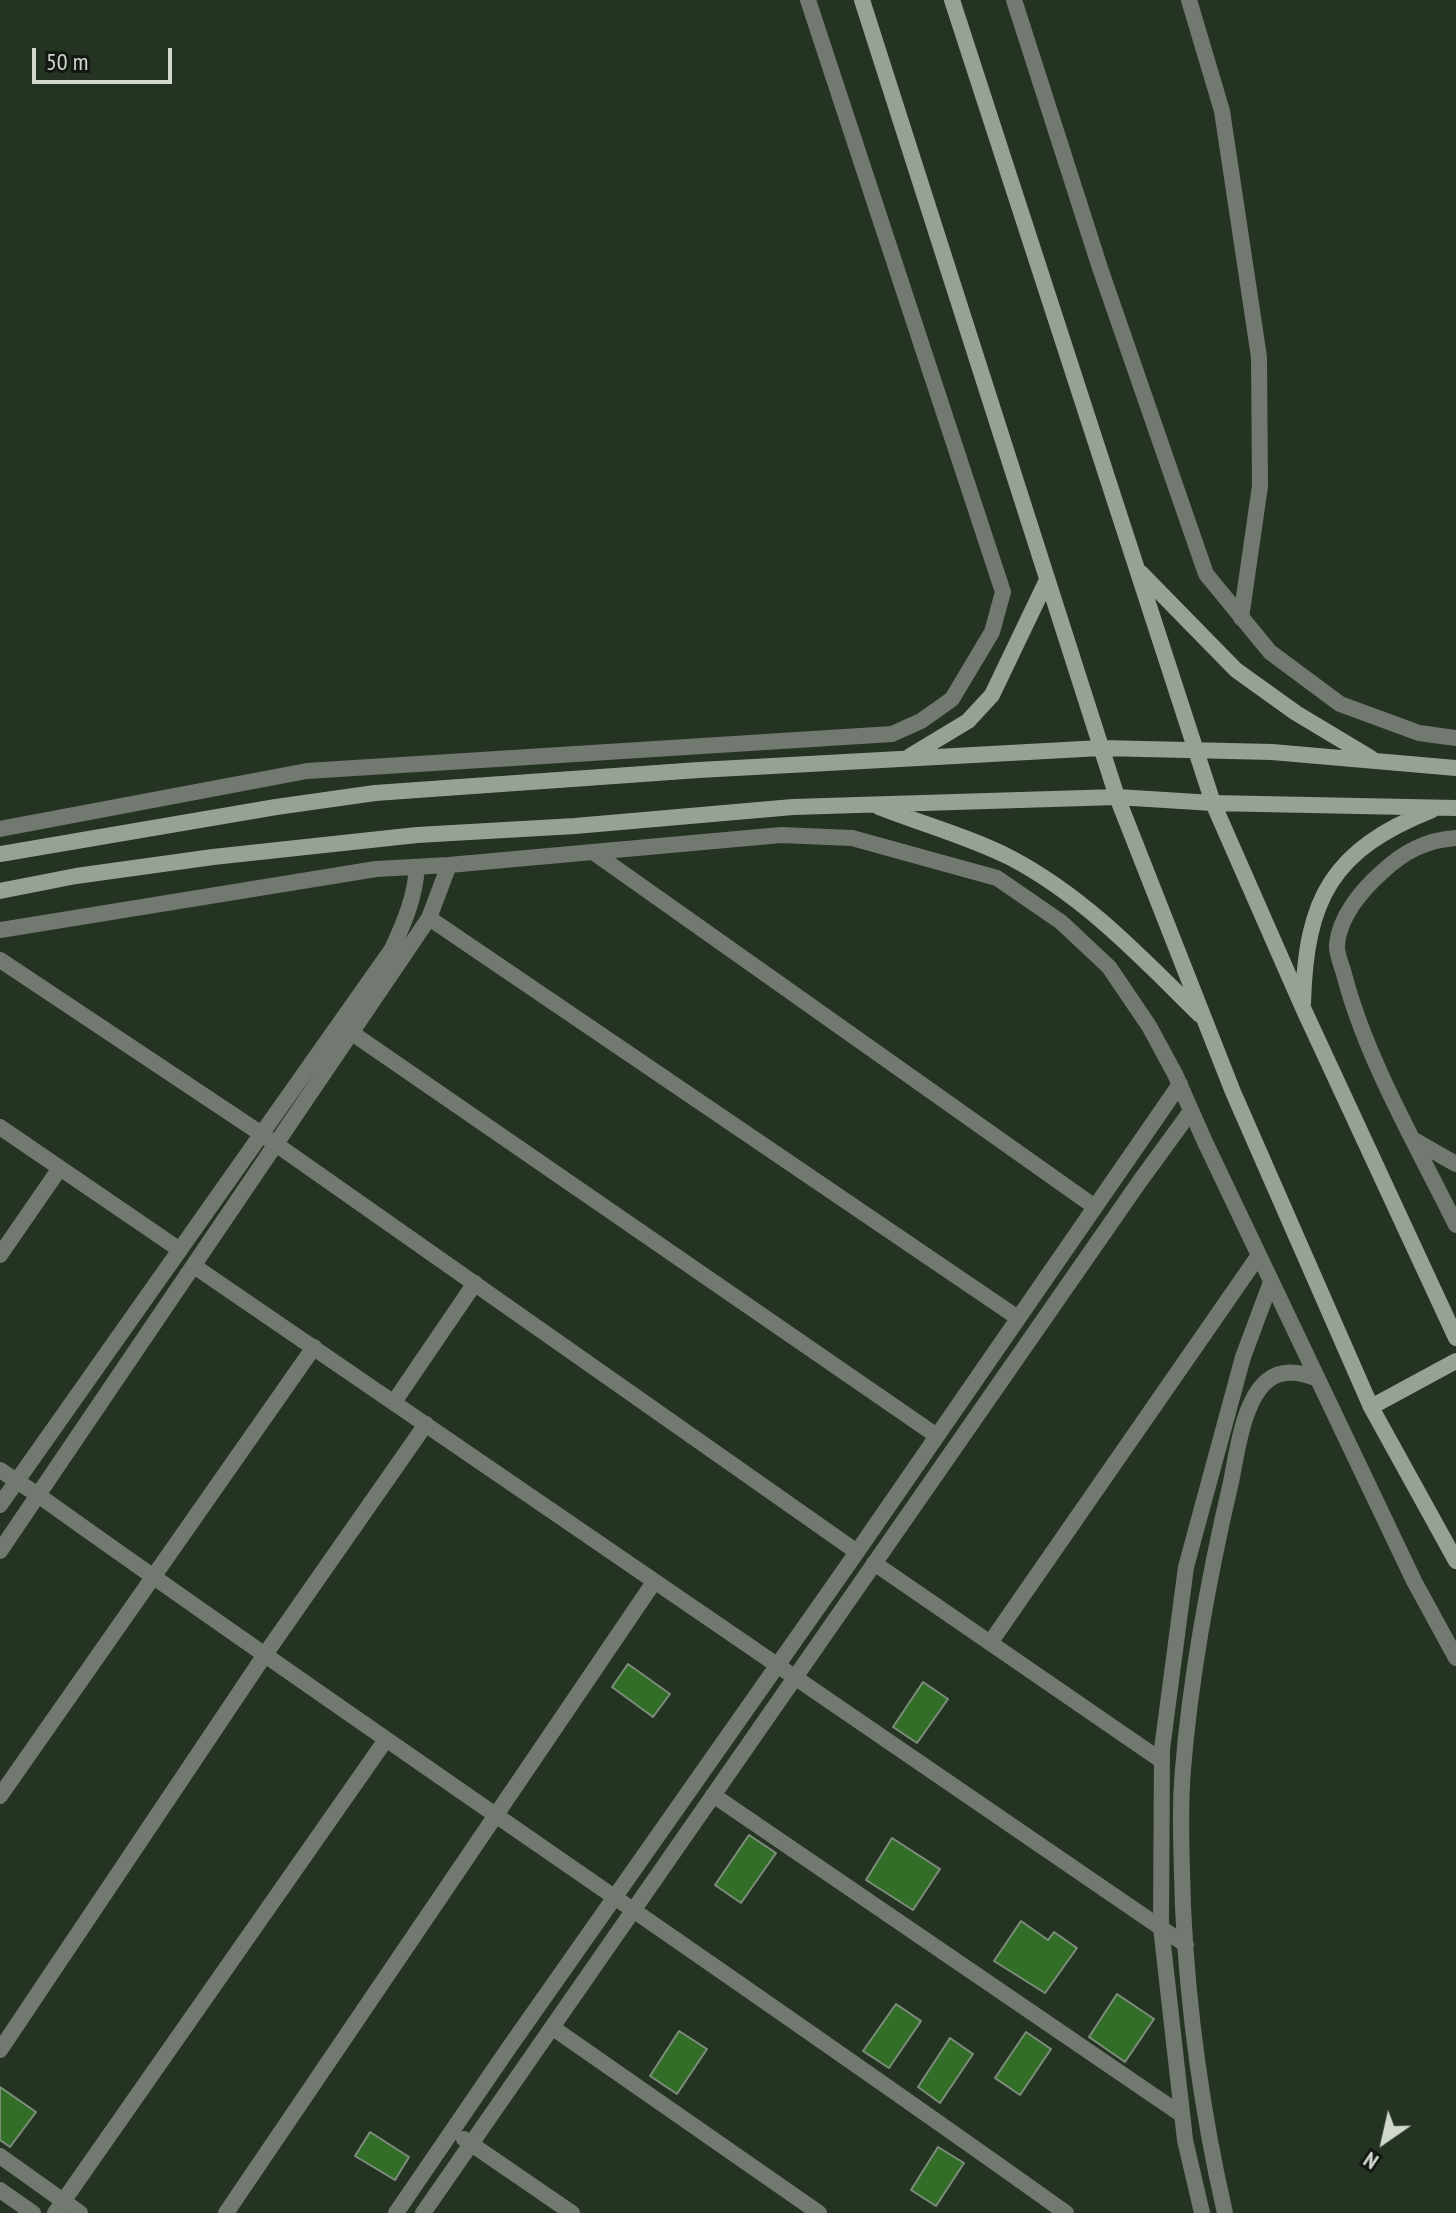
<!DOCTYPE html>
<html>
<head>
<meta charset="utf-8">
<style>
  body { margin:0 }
  #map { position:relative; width:1456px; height:2213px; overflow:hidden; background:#253323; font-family:"PT Sans Narrow",sans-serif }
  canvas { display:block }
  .north { position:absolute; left:1344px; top:2101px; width:80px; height:80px; -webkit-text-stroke:6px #131912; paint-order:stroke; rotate:214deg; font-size:22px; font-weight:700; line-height:32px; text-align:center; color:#d1d9cf }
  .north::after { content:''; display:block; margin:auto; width:28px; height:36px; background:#d1d9cf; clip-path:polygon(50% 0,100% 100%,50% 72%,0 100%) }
  .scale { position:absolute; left:32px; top:48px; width:140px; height:36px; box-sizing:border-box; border:4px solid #d1d9cf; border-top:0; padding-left:10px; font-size:24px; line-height:28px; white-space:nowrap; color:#d1d9cf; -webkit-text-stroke:6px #131912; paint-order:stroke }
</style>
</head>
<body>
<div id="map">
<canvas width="1456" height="2213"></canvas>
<div class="north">N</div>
<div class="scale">50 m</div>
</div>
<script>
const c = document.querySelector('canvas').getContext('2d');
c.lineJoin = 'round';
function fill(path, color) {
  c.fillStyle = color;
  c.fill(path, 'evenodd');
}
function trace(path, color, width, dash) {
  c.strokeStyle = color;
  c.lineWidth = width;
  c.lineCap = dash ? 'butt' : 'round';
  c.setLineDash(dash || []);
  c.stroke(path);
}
const building = new Path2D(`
  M628 1664 670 1694 653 1717 612 1687Z
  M923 1682 948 1699 917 1743 893 1727Z
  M749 1835 776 1853 741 1903 715 1885Z
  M892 1838 940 1869 913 1910 866 1880Z
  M1021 1921 1048 1940 1054 1932 1077 1948 1045 1993 994 1961Z
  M1117 1994 1154 2019 1125 2062 1089 2037Z
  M896 2004 921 2021 889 2068 863 2051Z
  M679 2031 707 2049 677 2094 650 2076Z
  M1026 2032 1051 2049 1020 2095 995 2078Z
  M950 2038 973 2054 940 2103 918 2087Z
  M0 2087 36 2112 10 2147 0 2140Z
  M370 2132 409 2157 395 2180 355 2156Z
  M938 2147 964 2163 936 2206 911 2190Z`);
const street = new Path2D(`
  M1014 0 1100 268 1206 574 1270 652 1340 704 1419 733 1456 738
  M1189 0 1222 111 1259 357 1260 486 1241 618
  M0 829 307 771 892 734 921 721 952 699 992 632 1003 592 808 0
  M1456 838C1426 840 1403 852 1381 873 1362 890 1339 917 1337 945 1336 953 1342 966 1344 974 1366 1059 1417 1146 1456 1225
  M593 852 1095 1207
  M429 918 1018 1318
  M0 930 376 869 449 865 781 835 852 838 997 878 1061 922 1109 967 1149 1026 1175 1074 1205 1142 1414 1581 1456 1658
  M0 960 260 1133 857 1552
  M352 1033 937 1436
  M0 1127 180 1250
  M1414 1140 1456 1164
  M0 1255 60 1168
  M194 1266 1186 1945
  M394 1402 475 1283
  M0 1470 38 1495C378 1738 726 1970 1066 2213
  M0 1505 392 949C405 921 415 897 417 867
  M0 1551 429 918 449 865
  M874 1563 1162 1761
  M990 1643 1259 1255
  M713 1795 1182 2115
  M0 1796 314 1347
  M553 2028 819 2213
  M0 2050 264 1656 426 1424
  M464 2139 572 2213
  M0 2156 80 2213
  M0 2190 33 2213
  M55 2213 385 1741
  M226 2213 654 1582
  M396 2213 506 2052 857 1552 1180 1084
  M423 2213 1140 1181 1191 1111
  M1202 2213 1185 2140 1161 1927 1162 1749 1186 1567 1243 1357 1271 1282
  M1225 2213C1202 2113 1188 2010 1183 1908 1182 1863 1179 1813 1183 1769 1191 1672 1209 1576 1231 1482 1237 1453 1243 1401 1267 1381 1282 1368 1301 1372 1318 1379`);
const secondary = new Path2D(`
  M862 0 1117 797 1233 1092 1371 1407 1456 1561
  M952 0 1213 803 1303 1008 1456 1338
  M1141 573 1236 670 1296 713 1371 758
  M910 756 968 721 992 695 1047 580
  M879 807C922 824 970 837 1011 858 1085 897 1141 957 1200 1015
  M0 854 276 807 375 793 699 770 1101 748 1272 752 1456 768
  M0 891 76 876 213 857 417 835 575 826 793 807 1117 797 1213 803 1456 808
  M1303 1003C1306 898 1332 850 1432 810
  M1371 1407 1456 1361`);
fill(building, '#326e28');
trace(building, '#7d8d7b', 2);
trace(street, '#727970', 16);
trace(secondary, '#97a295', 16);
</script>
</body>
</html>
